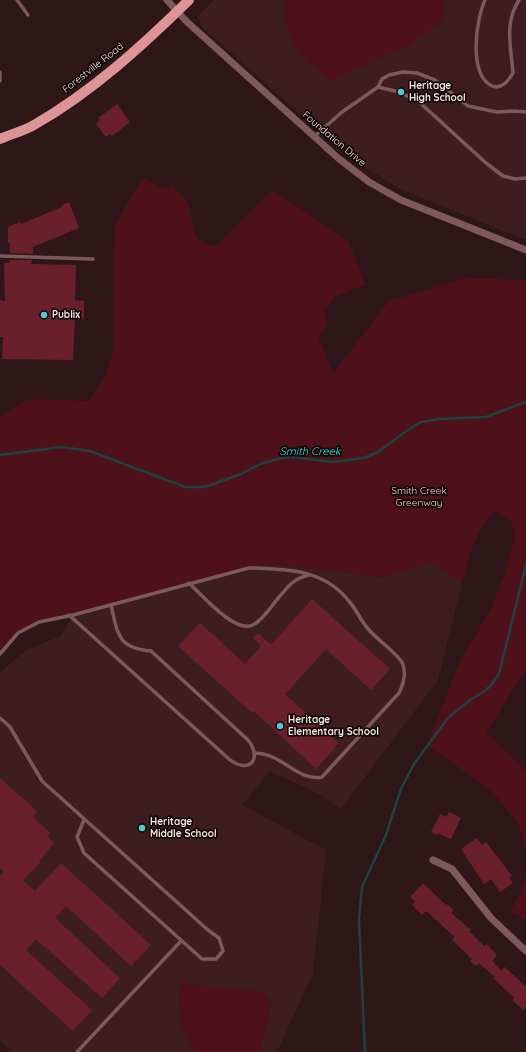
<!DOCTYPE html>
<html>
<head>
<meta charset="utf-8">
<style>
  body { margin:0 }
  canvas { display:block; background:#2f1618 }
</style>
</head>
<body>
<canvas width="526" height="1052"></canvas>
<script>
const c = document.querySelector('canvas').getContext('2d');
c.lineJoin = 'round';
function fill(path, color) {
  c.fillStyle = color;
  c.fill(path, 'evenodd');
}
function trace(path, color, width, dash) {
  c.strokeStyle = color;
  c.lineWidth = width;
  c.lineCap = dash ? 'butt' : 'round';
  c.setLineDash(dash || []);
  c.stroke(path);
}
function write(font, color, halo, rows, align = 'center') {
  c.font = font + ' Quicksand,sans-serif';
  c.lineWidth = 3.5;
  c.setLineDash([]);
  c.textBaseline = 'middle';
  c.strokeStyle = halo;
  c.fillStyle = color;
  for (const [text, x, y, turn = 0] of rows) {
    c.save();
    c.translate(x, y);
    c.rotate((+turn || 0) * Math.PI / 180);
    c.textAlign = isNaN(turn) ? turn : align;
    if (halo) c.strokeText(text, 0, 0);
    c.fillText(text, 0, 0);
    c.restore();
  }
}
const built = new Path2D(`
  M214 0H526V240L400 189 349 157 202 27 197 17Z
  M432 563 462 583 438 680 341 809 319 794 270 771 242 805 326 850 313 973 277 1052H12L0 1041V674L6 667 28 649 61 636 73 615 275 564 380 577Z`);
const green = new Path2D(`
  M284 0H444L445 1 442 21 408 46 330 81C302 61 282 36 284 0Z
  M143 178 165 189 172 186C176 190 183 195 186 200 196 219 187 243 216 246L272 190 349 242 365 285 335 297 324 310 328 324 318 336 333 373 389 301 466 278 526 280V669L486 733 526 770V848L519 825 492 791 427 745 461 659 489 613 506 571 515 536 511 521 494 511C474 535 470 553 462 583L432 563 380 577 275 564 249 568 73 615 39 622 18 633 0 651V417L29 399 89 401 105 377 113 354 114 226Z
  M526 862V919L510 912 525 883Z
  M180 983 263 992 272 1003 260 1052H195C179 1027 177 1012 180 983Z`);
const stream = new Path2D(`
  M0 455 61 447 90 451 185 487H205L241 474 260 464 281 458 292 457 333 462 364 458 378 452 405 432 421 422 439 419 486 417 526 402
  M365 1052 359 920 362 887 386 835 401 789 414 764 448 718 470 700 485 691 492 684 499 674 526 565`);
const building = new Path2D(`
  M117 104 130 122 112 136 110 134 106 137 96 124 100 120 98 118Z
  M69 202 79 228 33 247V254L10 253V243H8V227L20 222 21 224 62 207V205Z
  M9 260H32L31 264 76 265 75 300 84 301V319H75L73 360 2 359 3 337H0V300L5 301 4 263H9Z
  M312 599 390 669 371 690 326 649 285 694 339 743 316 769 254 711 252 713 178 646 200 623 245 664 261 646 253 638 258 633 271 645Z
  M0 778 37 811 33 817 50 833 47 836 54 843 39 862 40 863 23 880 35 891 61 863 151 945 131 966 66 906 55 918 120 978 102 998 36 939 26 950 92 1010 73 1031 0 965V876L4 871 0 868Z
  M449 812 461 818 451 839 438 833 437 835 431 832 440 814 446 817Z
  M477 838 482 845 486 842 512 876 509 878 513 883 500 892 491 879 484 884 461 849Z
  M423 883 446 905 447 904 454 910 451 913 471 930 469 931 484 946 486 944 497 955 492 961 501 970 505 967 526 987V1007L523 1010 512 1000 514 998 493 978 495 977 479 963 476 966 470 961 472 959 452 940 455 937 426 911 422 915 412 905 415 902 410 897Z`);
const lane = new Path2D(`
  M17 0 28 15
  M485 0C476 20 468 74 492 86 502 90 509 80 513 73 511 47 504 23 519 0
  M0 72V81
  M378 87 395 91 417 100 486 163 503 176 515 179 526 178
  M314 137 342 112 378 87 382 79 389 75 403 72 417 73 435 80 468 106 497 112 515 111 526 112
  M0 256 93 259
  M189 583C201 594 235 634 253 625 263 620 272 605 280 596 289 585 295 578 309 575
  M69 615 229 759C249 775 263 759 248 740L151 651C117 648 118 634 111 605
  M0 654 18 633 39 622 73 615 249 568C286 569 323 569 348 600 356 609 361 621 369 630 380 642 393 650 402 662 407 673 404 683 399 693L322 777C297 782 284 754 255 753
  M0 718 10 727 42 781 208 930 219 938 223 951 216 959H202L84 853 77 837 84 820
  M77 1052 181 941`);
const street = new Path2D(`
  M167 0 186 21 338 158 369 182 401 200 526 250
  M433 860 452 869 491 918 526 951`);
const primary = new Path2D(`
  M0 139C11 134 24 131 34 125 92 92 142 46 189 0`);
const markers = [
  [401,92,4,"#52cdce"],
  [44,315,4,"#52cdce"],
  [280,726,4,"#52cdce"],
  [142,828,4,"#52cdce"]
];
const streetNames = [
  ["Forestville Road",93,68,-38],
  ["Foundation Drive",334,139,40]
];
const poiNames = [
  ["Heritage",409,86],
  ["High School",409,98],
  ["Publix",52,315],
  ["Heritage",288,720],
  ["Elementary School",288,732],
  ["Heritage",150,822],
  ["Middle School",150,834]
];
const parkNames = [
  ["Smith Creek",419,491],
  ["Greenway",419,503]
];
const waterNames = [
  ["Smith Creek",310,452]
];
fill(built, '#3d1d1f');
fill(green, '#4e1019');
trace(stream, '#1e4242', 2.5);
fill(building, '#6a202a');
trace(lane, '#7d595b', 3.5);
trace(street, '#7d595b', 7);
trace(primary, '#dd9497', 10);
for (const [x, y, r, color] of markers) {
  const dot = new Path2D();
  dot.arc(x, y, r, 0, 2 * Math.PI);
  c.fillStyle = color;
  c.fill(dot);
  trace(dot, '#100606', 1.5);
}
write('10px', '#f7e5e5', '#100606', streetNames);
write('bold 10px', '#f7e5e5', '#100606', poiNames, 'left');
write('10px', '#fbcccd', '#100606', parkNames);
write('italic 11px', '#36e6e9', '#100606', waterNames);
</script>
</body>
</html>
